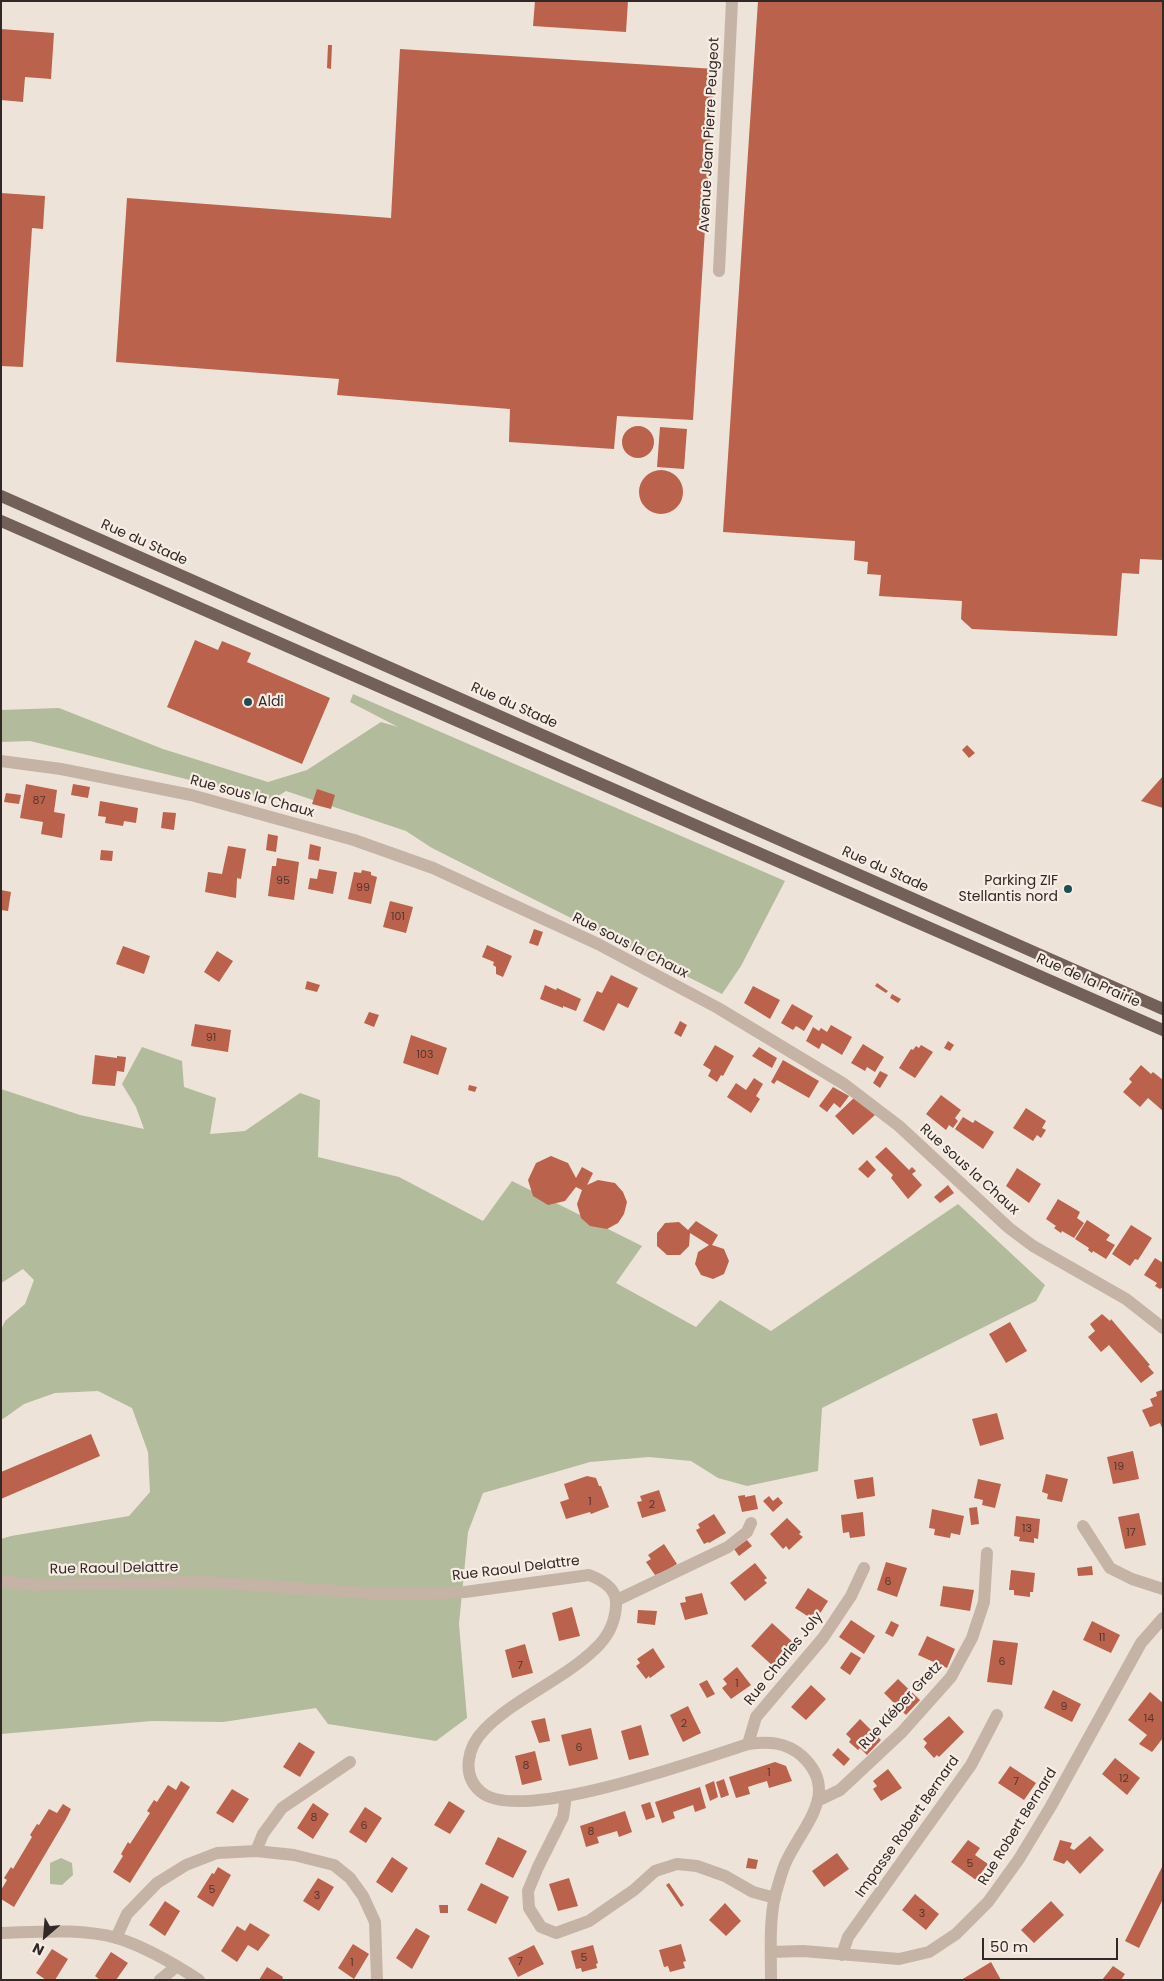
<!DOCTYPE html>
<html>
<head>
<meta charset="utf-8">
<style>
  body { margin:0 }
  #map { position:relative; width:1164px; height:1981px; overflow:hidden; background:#eee3d9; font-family:Poppins,sans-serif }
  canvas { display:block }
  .frame { position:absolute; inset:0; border:2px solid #322926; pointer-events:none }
  .north { position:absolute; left:20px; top:1911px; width:50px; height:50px; -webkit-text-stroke:4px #f7ede4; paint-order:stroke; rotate:207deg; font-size:14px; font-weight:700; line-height:20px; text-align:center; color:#322926 }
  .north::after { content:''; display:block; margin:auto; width:18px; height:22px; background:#322926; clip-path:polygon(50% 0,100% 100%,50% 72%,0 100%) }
  .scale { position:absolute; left:982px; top:1938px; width:136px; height:22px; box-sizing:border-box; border:2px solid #322926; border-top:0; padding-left:6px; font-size:15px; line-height:18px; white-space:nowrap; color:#322926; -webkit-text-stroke:4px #f7ede4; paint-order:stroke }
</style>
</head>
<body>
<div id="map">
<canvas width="1164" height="1981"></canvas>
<div class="frame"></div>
<div class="north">N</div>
<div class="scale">50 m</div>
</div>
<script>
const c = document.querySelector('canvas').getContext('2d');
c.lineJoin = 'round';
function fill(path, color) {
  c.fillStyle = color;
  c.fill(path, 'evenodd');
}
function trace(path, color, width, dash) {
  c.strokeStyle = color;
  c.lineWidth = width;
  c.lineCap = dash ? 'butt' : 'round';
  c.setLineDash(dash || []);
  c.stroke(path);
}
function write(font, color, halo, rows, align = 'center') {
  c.font = font + ' Poppins,sans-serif';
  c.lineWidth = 4.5;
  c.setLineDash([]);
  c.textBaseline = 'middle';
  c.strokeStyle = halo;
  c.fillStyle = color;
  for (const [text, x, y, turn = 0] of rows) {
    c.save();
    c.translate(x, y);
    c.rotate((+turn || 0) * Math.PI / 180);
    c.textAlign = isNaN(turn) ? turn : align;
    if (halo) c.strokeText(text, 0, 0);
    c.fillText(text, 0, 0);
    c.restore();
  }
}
const green = new Path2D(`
  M353 694 785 881 741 966 722 994 432 848 406 831 286 791 272 800 30 741 1 742V710L59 708 163 749 268 782 307 770 381 722 398 727 350 702Z
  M142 1047 182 1061 184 1087 216 1098 210 1134 245 1131 300 1093 320 1100 318 1157 399 1177 483 1221 512 1181 642 1246 616 1283 696 1327 720 1300 771 1331 958 1204 1045 1285 1036 1301 822 1408 818 1471 747 1486 718 1478 691 1461 649 1457 590 1462 483 1493 468 1532 459 1624 467 1718 436 1741 328 1724 316 1708 223 1722 152 1721 1 1734V1539L11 1536 129 1516 150 1492 148 1452 132 1408 98 1391 55 1393 24 1404 3 1419 1 1418V1330L5 1321 25 1304 34 1280 23 1269 3 1282H1V1089L80 1115 144 1129 136 1107 122 1084Z
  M61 1858 72 1863 73 1875 62 1885 50 1884V1863Z`);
const building = new Path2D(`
  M535 1H628L626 32 533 26Z
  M758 1H1163V560L1140 559 1139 574 1122 573 1117 636 972 629 961 619 962 601 879 596 881 575 867 574 868 562 854 560 855 541 723 532Z
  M1 29 54 33 51 79 25 77 23 102 1 100Z
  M328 45H332L331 69 327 68Z
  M400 49 715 69 693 420 617 416 614 449 509 442 510 409 337 395 339 379 116 362 127 198 391 218Z
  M1 193 45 196 43 229 32 228 23 367 1 366Z
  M622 442a16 16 0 1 1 32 0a16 16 0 1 1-32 0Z
  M660 427 687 429 684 469 657 467Z
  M639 492a22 22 0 1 1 44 0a22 22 0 1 1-44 0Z
  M195 640 218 650 222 641 251 653 247 662 330 698 302 764 167 707Z
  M967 745 975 753 969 758 962 750Z
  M1163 776V808L1141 801Z
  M26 784 57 790 54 812 65 814 62 838 41 834 43 822 20 818Z
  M73 784 90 787 88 798 71 795Z
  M317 789 335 795 331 809 312 804Z
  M6 793 21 795 19 804 4 802Z
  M100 801 138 808 136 823 124 821 123 826 105 823 106 817 98 816Z
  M163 812 176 813 174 830 161 828Z
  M268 834 278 836 276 852 266 850Z
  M310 844 321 847 319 861 308 859Z
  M228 846 246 849 241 879 237 878 236 898 205 892 208 872 222 874Z
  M101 850 113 851 112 861 100 860Z
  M277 858 299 862 294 900 268 896 272 866H276Z
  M319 869 337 872 333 894 308 889 310 878 317 879Z
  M362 870 371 872V875L377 877 371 904 348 899 354 872 361 873Z
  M1 890 11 892 8 911 1 910Z
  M390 901 413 907 406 933 383 927Z
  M534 929 543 932 538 946 529 943Z
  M487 945 512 956 503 977 496 974V967L493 965 494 962 482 957Z
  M123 946 150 956 144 974 116 964Z
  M217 951 233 961 219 982 204 972Z
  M611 975 638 988 628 1008 618 1003 604 1031 583 1021 597 991 602 993Z
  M307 981 320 985 317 992 305 989Z
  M877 983 888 991 886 993 875 986Z
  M545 985 556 990 557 988 581 999 576 1011 563 1006V1008L540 999Z
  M753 986 780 1000 770 1019 744 1003Z
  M892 994 901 999 898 1003 890 998Z
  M792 1004 813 1016 804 1031 796 1026 793 1030 781 1023Z
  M369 1012 379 1015 374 1027 364 1023Z
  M680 1021 687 1025 681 1037 674 1033Z
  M195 1024 231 1030 228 1052 191 1046Z
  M831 1025 852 1037 842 1055 822 1043 819 1049 806 1041 813 1027 819 1031 821 1028 827 1032Z
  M411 1035 447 1048 438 1075 403 1063Z
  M948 1041 954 1045 950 1051 944 1048Z
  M863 1044 884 1057 875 1072 867 1067 865 1071 851 1063Z
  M715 1045 734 1056 723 1076 721 1075 717 1082 708 1076 711 1070 703 1065Z
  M921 1045 933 1052 915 1078 899 1068 911 1049 913 1050 916 1046 919 1048Z
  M759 1047 777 1058 772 1068 752 1056Z
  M95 1055 117 1058V1056L126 1057 124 1072 117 1071 115 1086 92 1084Z
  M783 1060 819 1081 809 1098 777 1080 774 1084 771 1082Z
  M1141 1065 1151 1074 1153 1072 1163 1080V1111L1148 1098 1140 1107 1123 1092 1132 1082 1129 1079Z
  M880 1071 888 1075 880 1088 873 1083Z
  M754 1078 763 1084 756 1096 760 1099 751 1113 727 1097 736 1083 746 1090Z
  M469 1085 477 1087 475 1092 468 1090Z
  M833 1087 849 1096 840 1108 834 1103 827 1112 819 1106Z
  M941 1095 961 1110 955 1118 958 1121 953 1128 949 1125 946 1130 926 1114Z
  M856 1096 875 1115 853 1135 835 1116Z
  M1026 1108 1046 1121 1042 1128 1046 1130 1041 1138 1037 1135 1033 1141 1013 1128Z
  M963 1117 973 1123 975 1120 994 1132 983 1149 955 1129Z
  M886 1147 909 1170 912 1167 916 1171 912 1174 922 1185 908 1199 891 1178 893 1175 875 1157Z
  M551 1156 568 1163 576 1178 582 1167 593 1173 587 1185 598 1180 615 1183 623 1192 627 1202 624 1214 618 1223 607 1229 590 1226 581 1218 577 1204 582 1190 576 1187 565 1201 548 1205 533 1196 528 1180 536 1163Z
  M867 1160 876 1170 868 1178 858 1169Z
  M1017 1168 1041 1184 1029 1203 1006 1186Z
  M948 1185 954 1193 940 1203 934 1197Z
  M1058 1199 1080 1212 1077 1218 1084 1223 1074 1238 1062 1231 1061 1233 1054 1228 1056 1226 1046 1219Z
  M1087 1220 1110 1235 1106 1240 1115 1245 1106 1259 1093 1251 1092 1253 1088 1250 1089 1248 1075 1239Z
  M696 1221 718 1235 712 1245 724 1249 729 1261 724 1274 713 1279 701 1275 695 1264 698 1252 709 1245 690 1233 689 1246 680 1255H667L657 1246V1233L665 1223 679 1222 688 1230Z
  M1131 1225 1152 1238 1138 1260 1135 1259 1130 1266 1112 1254Z
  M1155 1258 1163 1263V1287L1160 1289 1155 1286 1157 1283 1144 1275Z
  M1102 1314 1110 1321 1111 1319 1150 1365 1148 1366 1154 1373 1141 1383 1109 1345 1101 1352 1088 1337 1095 1331 1090 1324Z
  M1010 1322 1027 1351 1006 1363 989 1334Z
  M1162 1390 1163 1391V1430L1160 1423 1150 1427 1142 1410 1153 1406 1150 1399 1157 1396 1156 1392Z
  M997 1413 1004 1439 980 1446 972 1419Z
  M91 1434 100 1456 1 1499V1472Z
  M1133 1451 1139 1479 1113 1484 1107 1457Z
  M1046 1474 1068 1479 1062 1502 1047 1499 1048 1494 1042 1492Z
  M587 1476 596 1478 599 1486H601L609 1507 591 1514 590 1512 566 1519 560 1502 569 1499 564 1484Z
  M873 1477 875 1496 857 1499 854 1480Z
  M978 1479 1001 1484 995 1508 982 1505 983 1500 974 1498Z
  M659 1490 666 1511 642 1518 637 1502 642 1501 640 1496Z
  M745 1495V1497L755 1495 758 1509 742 1512 738 1496Z
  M769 1496 773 1501 778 1497 783 1503 773 1512 763 1501Z
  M977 1507 979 1524 971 1525 969 1508Z
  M932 1509 964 1516 960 1535 951 1533 950 1538 934 1535 935 1529 929 1528Z
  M863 1512 865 1536 850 1538 849 1532 843 1533 841 1515Z
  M1139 1513 1146 1545 1125 1549 1118 1517Z
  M714 1514 726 1533 709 1543 708 1542 704 1544 696 1530 700 1528 698 1524Z
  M1016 1516 1040 1519 1038 1539 1034 1538V1543L1019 1541 1020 1537 1014 1536Z
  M787 1518 801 1532 799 1534 803 1537 789 1550 786 1546 783 1549 770 1534Z
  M747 1540 752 1546 739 1556 734 1549Z
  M664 1544 677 1564 664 1572 655 1575 646 1562 651 1559 648 1555Z
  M886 1562 907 1568 897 1597 877 1590Z
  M755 1563 767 1578 764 1580 767 1583 745 1601 730 1583Z
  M1092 1566 1093 1575 1078 1576 1077 1568Z
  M1011 1570 1035 1573 1033 1592H1030V1597L1014 1595V1590H1009Z
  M943 1586 974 1590 970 1611 940 1606Z
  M808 1588 828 1601 815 1621 795 1608Z
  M702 1593 708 1614 685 1620 680 1603 686 1602 685 1597Z
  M572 1607 580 1636 559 1641 552 1613Z
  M638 1610 657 1611 655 1625 637 1623Z
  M851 1620 875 1636 864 1654 839 1637Z
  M891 1621 899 1625 893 1637 885 1633Z
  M1092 1621 1120 1635 1111 1653 1083 1640Z
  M772 1623 796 1645 775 1668 751 1646Z
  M927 1636 955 1649 947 1668 918 1655Z
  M993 1640 1018 1643 1012 1685 987 1682Z
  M525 1644 533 1673 512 1678 505 1650Z
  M653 1648 665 1667 650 1678 649 1676 646 1679 636 1666 640 1663 637 1659Z
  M851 1652 861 1658 850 1675 840 1668Z
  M737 1667 751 1685 731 1699 722 1688 727 1684 723 1679Z
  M898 1679 920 1700 906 1715 884 1693Z
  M707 1680 715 1694 707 1698 699 1684Z
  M811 1685 826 1699 806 1720 791 1707Z
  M1053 1690 1081 1704 1072 1722 1044 1708Z
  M1150 1692 1163 1703V1738L1152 1752 1139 1744 1147 1735 1128 1720Z
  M688 1706 701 1733 683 1742 670 1715Z
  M949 1716 964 1732 939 1757 937 1755 934 1758 924 1747 927 1743 923 1739Z
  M545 1718 550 1741 539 1743 531 1721Z
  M860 1719 881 1740 867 1755 860 1748 858 1750 849 1742 851 1739 846 1734Z
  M641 1725 649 1755 629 1760 621 1731Z
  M591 1728 598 1759 569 1766 561 1735Z
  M299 1742 315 1752 300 1777 283 1767Z
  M838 1748 850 1759 844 1766 832 1755Z
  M535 1751 542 1780 522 1785 515 1756Z
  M1115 1758 1140 1778 1127 1795 1102 1774Z
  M775 1762 786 1766 792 1781 769 1788 767 1781 757 1784 748 1787 750 1794 736 1798 729 1777Z
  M1010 1766 1036 1783 1024 1800 998 1783Z
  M888 1769 902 1788 881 1801 873 1789 877 1786 873 1781Z
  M724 1779 729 1795 721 1798 716 1782Z
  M181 1781 190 1787 130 1883 113 1872 123 1856 121 1854 128 1842 130 1844 150 1813 147 1811 154 1800 157 1802 168 1785 176 1790Z
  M714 1781 718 1797 710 1801 705 1785Z
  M700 1787 706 1808 695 1812 693 1805 673 1812 675 1818 662 1823 655 1802Z
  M232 1789 249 1799 233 1823 216 1813Z
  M449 1801 465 1811 450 1834 434 1825Z
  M650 1802 655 1817 646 1820 641 1805Z
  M313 1803 329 1814 313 1839 297 1828Z
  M63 1804 71 1809 66 1819 14 1907 1 1899V1890L7 1880 4 1878 11 1867 13 1869 32 1837 30 1835 37 1824 39 1825 49 1809 57 1813Z
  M365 1807 382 1818 366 1843 349 1832Z
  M625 1811 632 1832 619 1837 617 1831 597 1837 599 1843 586 1847 580 1826Z
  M1090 1836 1104 1850 1080 1874 1067 1860 1064 1864 1053 1860 1060 1840 1072 1843 1070 1848 1074 1850Z
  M498 1837 527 1851 513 1878 485 1864Z
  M968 1840 980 1848 975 1855 988 1864 976 1880 951 1862Z
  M837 1853 849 1869 824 1887 812 1871Z
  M392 1857 408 1868 392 1893 376 1882Z
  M748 1858 758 1860 756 1869 746 1868Z
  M1163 1865V1899L1139 1948 1125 1941Z
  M218 1867 231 1875 213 1907 197 1897 212 1873 214 1874Z
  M318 1878 334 1887 319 1911 303 1901Z
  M569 1878 578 1906 558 1911 549 1884Z
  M481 1883 509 1897 496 1924 467 1910Z
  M669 1883 684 1905 681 1907 666 1885Z
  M915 1894 939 1914 926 1930 902 1910Z
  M165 1901 180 1911 165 1936 149 1925Z
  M1051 1901 1064 1915 1034 1943 1021 1930Z
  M725 1903 741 1921 726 1936 709 1920Z
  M439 1905H448V1913H440Z
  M250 1923 270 1935 258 1951 248 1945 237 1962 221 1951 237 1926 245 1931Z
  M416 1928 430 1936 412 1969 396 1958Z
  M353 1944 369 1954 354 1979 338 1968Z
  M681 1944 686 1961 683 1962 685 1968 670 1972 668 1966 664 1967 659 1950Z
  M534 1945 544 1964 518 1977 508 1958Z
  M593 1945 598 1963 596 1964 597 1968 582 1972 581 1968 576 1969 571 1951Z
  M52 1949 68 1959 55 1980H46L36 1973Z
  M111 1952 128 1963 116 1980H100L95 1976Z
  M991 1962 1001 1980H961Z
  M1113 1966 1125 1974 1121 1980H1102Z
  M267 1967 283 1977 282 1980H259Z`);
const street = new Path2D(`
  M719 271 732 1
  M1 761 61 769 191 795 354 840 433 868 598 944 718 1008 844 1084 899 1126 1009 1228 1033 1246 1126 1299 1163 1328
  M1083 1526 1110 1568 1132 1579 1163 1589
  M1 1581 34 1585 207 1582 382 1594H418L465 1592 589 1575C602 1580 618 1589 616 1606 615 1622 608 1637 595 1649 563 1680 517 1697 485 1729 467 1747 461 1775 481 1792 519 1825 701 1759 748 1744 768 1741 786 1742 802 1756 842 1793 801 1827 785 1864 781 1874 778 1886 775 1896 769 1922 771 1953 771 1980
  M617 1600 728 1547 747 1532 751 1523
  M748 1744 756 1717 823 1638 851 1596 864 1568
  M566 1796 563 1817 538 1867 528 1891 529 1908 541 1927 556 1933 589 1921 634 1890 655 1871 677 1864 697 1866 725 1876 753 1892 775 1898
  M819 1800 840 1790 902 1732 951 1677 972 1638 984 1602 987 1553
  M256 1851 263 1834 282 1808 350 1762
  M1 1933C38 1932 81 1928 117 1938 146 1947 173 1963 199 1980
  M116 1938 127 1914 157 1883 186 1865 217 1853 256 1851 294 1855 334 1865 350 1878 363 1896 375 1922 377 1980
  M771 1952 803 1951 899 1959 929 1952 956 1934 988 1902 1019 1859 1051 1806 1141 1643 1163 1618
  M842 1955 848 1937 971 1765 997 1715
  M160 1980 177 1966`);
const primary = new Path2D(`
  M1 496 1163 1009
  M1 521 1163 1030`);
const markers = [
  [248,702,5,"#204d4f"],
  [1068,889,5,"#204d4f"]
];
const numberNames = [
  ["87",39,801],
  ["95",283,881],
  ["99",363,888],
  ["101",398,917],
  ["91",211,1038],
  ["103",425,1055],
  ["19",1119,1467],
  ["1",590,1502],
  ["2",652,1505],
  ["13",1027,1529],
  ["17",1131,1533],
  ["6",888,1582],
  ["11",1102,1638],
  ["6",1002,1662],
  ["7",520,1666],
  ["1",737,1684],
  ["9",1064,1707],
  ["14",1149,1719],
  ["2",684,1724],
  ["6",579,1748],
  ["8",526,1766],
  ["1",769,1773],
  ["12",1124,1779],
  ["7",1016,1782],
  ["8",314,1818],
  ["6",364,1826],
  ["8",591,1832],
  ["5",970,1864],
  ["5",212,1890],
  ["3",317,1896],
  ["3",922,1914],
  ["5",584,1958],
  ["7",520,1962],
  ["1",352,1963]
];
const streetNames = [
  ["Avenue Jean Pierre Peugeot",710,135,-87],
  ["Rue du Stade",144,543,24],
  ["Rue du Stade",514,706,24],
  ["Rue sous la Chaux",252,797,15],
  ["Rue du Stade",885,870,24],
  ["Rue sous la Chaux",630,946,27],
  ["Rue de la Prairie",1088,981,24],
  ["Rue sous la Chaux",969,1170,42],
  ["Rue Raoul Delattre",114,1569,-1],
  ["Rue Raoul Delattre",516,1569,-7],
  ["Rue Charles Joly",784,1659,-51],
  ["Rue Kléber Gretz",901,1706,-47],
  ["Impasse Robert Bernard",908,1827,-55],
  ["Rue Robert Bernard",1018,1827,-58]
];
const poiNames = [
  ["Aldi",258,702],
  ["Parking ZIF",1058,881,"right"],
  ["Stellantis nord",1058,897,"right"]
];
fill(green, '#b2bb9b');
fill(building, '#ba624b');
trace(street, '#c5b3a6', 12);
trace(primary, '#726059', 12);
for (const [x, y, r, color] of markers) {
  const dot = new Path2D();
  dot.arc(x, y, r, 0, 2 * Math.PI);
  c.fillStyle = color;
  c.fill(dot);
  trace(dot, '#f7ede4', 2);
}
write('11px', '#54372f', null, numberNames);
write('14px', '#322926', '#f7ede4', streetNames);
write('14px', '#322926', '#f7ede4', poiNames, 'left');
</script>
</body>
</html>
